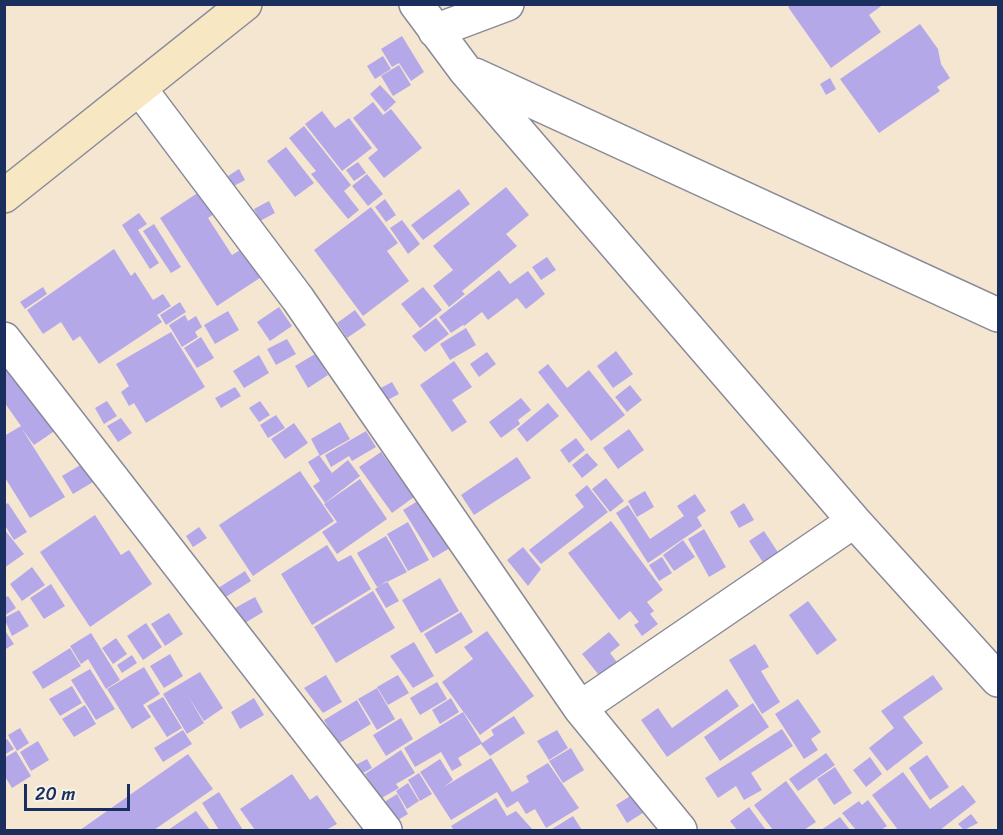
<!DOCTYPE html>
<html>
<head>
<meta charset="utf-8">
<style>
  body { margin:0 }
  #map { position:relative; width:1003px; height:835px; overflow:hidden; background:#f5e6d1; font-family:Sriracha,sans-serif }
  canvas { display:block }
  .frame { position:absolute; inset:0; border:6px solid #1b2f5e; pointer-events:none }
  .scale { position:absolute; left:24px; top:784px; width:106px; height:27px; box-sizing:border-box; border:3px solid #1b2f5e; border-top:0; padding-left:8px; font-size:18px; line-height:21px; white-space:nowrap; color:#1b2f5e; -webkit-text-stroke:4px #f7f3e8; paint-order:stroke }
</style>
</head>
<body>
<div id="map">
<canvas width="1003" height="835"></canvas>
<div class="frame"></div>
<div class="scale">20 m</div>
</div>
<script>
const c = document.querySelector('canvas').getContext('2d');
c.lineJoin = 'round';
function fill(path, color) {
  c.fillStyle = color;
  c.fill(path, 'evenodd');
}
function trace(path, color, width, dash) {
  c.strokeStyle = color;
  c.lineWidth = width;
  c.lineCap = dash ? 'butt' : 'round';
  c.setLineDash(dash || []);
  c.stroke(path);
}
const building = new Path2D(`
  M792 4H884L869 15 881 32 831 68 788 7Z
  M920 24 938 49 941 64 950 78 937 87 940 91 879 133 840 79Z
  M402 36 424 72 411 81 399 63 392 67 381 49Z
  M383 56 391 69 375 79 367 66Z
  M399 65 411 85 393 96 381 76Z
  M830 78 836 89 826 95 820 84Z
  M380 85 396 102 385 112 370 94Z
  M373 102 383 115 391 109 422 148 384 178 368 158 378 150 353 118Z
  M322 111 335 128 349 118 372 148 342 171 305 124Z
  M304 126 351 185 344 191 359 210 348 219 311 174 316 171 289 138Z
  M286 147 314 183 295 197 267 161Z
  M358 162 366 173 354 181 346 170Z
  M239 169 245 180 234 186 228 176Z
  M367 174 383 194 368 206 352 186Z
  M211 184 225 207 208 218 232 255 250 244 269 272 217 306 160 218Z
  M506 187 529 215 506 234 517 246 462 291 465 294 449 307 433 286 453 270 433 246Z
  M459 189 470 204 423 240 411 225Z
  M385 199 396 215 386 222 375 207Z
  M269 201 275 213 260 221 254 209Z
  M371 207 398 243 387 251 409 281 363 316 314 250Z
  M139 213 147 224 138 230 159 263 150 269 122 225Z
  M402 220 420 244 408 254 390 228Z
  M154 224 181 267 171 273 143 231Z
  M114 249 131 276 135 272 153 300 163 294 171 306 157 315 162 322 99 364 80 336 73 341 61 322 43 334 27 310Z
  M547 257 556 270 541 280 532 267Z
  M499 270 510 284 528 271 545 294 526 309 517 298 488 320 482 312 464 326 455 314 463 325 451 333 439 317Z
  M43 287 47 294 25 309 20 302Z
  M423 287 442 310 420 328 401 304Z
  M180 302 186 312 166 325 160 315Z
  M279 307 292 326 270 341 257 322Z
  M355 310 366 325 347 338 337 323Z
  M228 311 239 330 215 344 204 325Z
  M185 315 188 321 196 316 202 327 195 332 198 337 182 347 169 325Z
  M436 318 449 334 425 352 412 336Z
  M466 328 476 345 450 360 440 344Z
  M171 332 205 387 146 423 134 403 129 406 121 392 129 386 116 364Z
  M201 337 214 358 197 368 184 348Z
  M287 339 296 354 276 365 267 349Z
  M4 344 59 428 34 445 22 429 65 497 30 518 4 476V436L21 426 4 402Z
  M616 351 633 374 613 388 597 366Z
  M487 352 496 364 479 377 470 364Z
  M315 354 328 375 308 388 295 366Z
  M259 355 269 373 244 388 233 371Z
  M454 361 472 387 452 400 467 422 452 432 420 385Z
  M548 364 567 388 589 370 625 415 591 441 538 372Z
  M392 382 399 394 384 402 377 390Z
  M630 385 642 400 627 412 615 397Z
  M235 387 241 396 221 408 215 398Z
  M521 398 531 410 518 420 520 424 501 438 489 422Z
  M107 401 117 416 104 424 95 408Z
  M260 401 270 415 259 422 249 408Z
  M548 403 559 416 527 442 517 429Z
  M276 415 285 428 268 438 260 425Z
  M121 418 132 433 118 442 107 426Z
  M340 422 350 439 320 456 311 439Z
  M294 423 308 443 285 459 271 439Z
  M629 429 644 450 618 469 603 448Z
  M366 431 376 447 352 461 349 456 331 467 325 455Z
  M576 438 585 450 569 463 560 450Z
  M381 452 414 497 392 513 359 467Z
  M587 453 598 465 582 478 572 465Z
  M319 455 332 473 348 460 360 476 325 503 313 486 320 481 308 462Z
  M517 457 531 478 474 515 461 495Z
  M82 464 93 482 73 494 62 476Z
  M300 471 334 521 253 576 219 525Z
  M606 478 624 501 610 512 592 489Z
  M360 479 387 519 337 554 322 532 337 522 324 504Z
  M587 485 608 512 541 564 529 550 584 507 575 495Z
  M645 491 654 507 637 517 628 501Z
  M695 494 706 511 697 517 702 526 648 563 616 513 628 505 650 539 684 516 677 506Z
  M421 499 450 548 433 558 403 510Z
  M8 503 27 532 14 540 4 524V505Z
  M744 503 754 520 739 528 730 512Z
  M95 515 121 555 129 550 152 584 90 627 40 552Z
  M611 521 663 590 647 602 654 611 650 614 658 624 642 636 634 625 639 622 630 611 619 620 568 553Z
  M408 522 429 560 408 571 387 534Z
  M199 527 207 538 193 547 186 536Z
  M4 529 24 554 4 568Z
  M704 529 726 567 709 577 688 539Z
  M764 531 781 557 766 567 749 541Z
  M386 536 407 572 377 587 357 553Z
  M683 540 695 557 674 571 663 555Z
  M327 545 338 562 351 555 371 589 312 625 281 574Z
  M523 547 541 569 528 586 507 560Z
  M662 557 672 573 659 581 649 565Z
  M32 567 45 585 22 601 10 584Z
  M245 571 251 581 221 600 215 590Z
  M440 578 459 611 421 633 402 600Z
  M387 581 399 601 386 608 375 589Z
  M51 584 65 606 44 619 30 598Z
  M373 591 395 628 336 663 314 627Z
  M8 596 16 608 4 616V598Z
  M255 597 263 612 245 623 235 608Z
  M808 601 837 640 817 655 789 615Z
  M19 610 29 626 12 636 4 618Z
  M461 612 473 632 436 654 424 634Z
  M169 613 183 634 165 646 151 624Z
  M146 623 162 647 143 660 127 636Z
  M4 629 14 644 4 650Z
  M487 631 534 696 480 735 442 682 473 659 464 647Z
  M609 632 620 645 610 653 623 670 606 684 582 654Z
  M91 633 120 680 106 689 88 659 81 664 70 646Z
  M116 638 127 654 113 664 102 648Z
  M414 642 434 676 413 688 390 656Z
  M755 644 769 667 761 671 780 702 762 714 729 660Z
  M70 648 81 666 43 689 32 672Z
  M170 654 183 676 164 688 150 666Z
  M132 655 137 663 122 673 117 665Z
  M144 667 160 694 143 705 151 717 132 729 107 689Z
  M90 669 115 709 96 720 71 680Z
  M200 672 223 708 204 721 188 696 204 723 187 734 163 694Z
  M326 675 342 702 323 713 304 688Z
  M398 675 409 693 388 705 377 687Z
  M933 675 943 689 903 717 923 743 887 771 869 748 894 728 881 711Z
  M437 682 447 699 420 715 410 698Z
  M72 686 82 703 60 716 49 699Z
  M377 688 395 719 377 730 358 699Z
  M727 689 739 706 667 757 641 720 658 708 672 728Z
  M163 697 182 728 167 737 147 706Z
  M254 698 264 715 240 729 231 712Z
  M451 698 459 712 440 724 432 710Z
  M798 699 821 732 811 739 818 750 804 759 775 714Z
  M357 700 371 724 338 744 324 720Z
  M753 703 769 727 720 761 704 737Z
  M85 705 96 724 74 737 62 719Z
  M463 712 482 743 494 735 491 730 514 716 525 733 490 756 481 744 458 758 462 765 452 771 441 752 415 767 404 748Z
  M401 718 413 739 386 756 373 735Z
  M20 728 29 743 17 751 8 735Z
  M782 729 793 746 751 773 762 790 744 800 736 786 718 798 705 778Z
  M183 730 192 744 163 762 154 748Z
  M557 730 568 748 549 760 537 741Z
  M7 739 14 749 4 755V740Z
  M38 741 49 760 31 771 20 752Z
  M571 748 584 770 563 783 549 761Z
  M401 750 415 773 396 784 399 788 380 799 365 774Z
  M16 751 31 776 12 788 4 775V758Z
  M826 753 835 765 798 791 789 779Z
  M188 754 213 789 154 830H80Z
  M927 755 949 787 930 800 909 768Z
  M870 757 882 774 866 787 853 770Z
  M491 758 512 792 529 782 526 776 548 763 579 808 546 828 535 809 526 814 518 801 507 808 497 792 451 820 420 772 440 759 453 780 444 787Z
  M367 759 372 768 356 777 350 768Z
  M835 767 852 793 834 805 817 779Z
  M903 772 930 809 963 785 976 802 940 830H898L872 795Z
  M419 773 432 794 420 801 408 780Z
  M292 774 310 800 317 795 337 824 326 830H255L240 809Z
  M786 781 816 822 804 830H773L754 805Z
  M408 783 419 801 407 809 396 791Z
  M638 791 649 809 627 823 616 805Z
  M219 792 243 830H219L202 803Z
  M397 794 408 814 393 823 381 804Z
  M496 798 507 816 516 811 533 830H454L451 826Z
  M868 800 887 826 881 830H856L842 813 859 801 862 805Z
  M749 807 766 830H737L730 821Z
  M196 811 210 830H168Z
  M971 814 978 823 964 830 958 824Z
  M573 816 582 830H553L552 829Z
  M840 817 850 830H821Z`);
const street = new Path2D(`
  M416 4 465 70 854 521 998 680
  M435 31 507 4
  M475 75 998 315
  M140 89 298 299 580 708 680 830
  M4 339 385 830
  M580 708 854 521`);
const secondary = new Path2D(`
  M4 196 245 4`);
fill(building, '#b5a8e9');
trace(street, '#888a98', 36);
trace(secondary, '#888a98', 36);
trace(street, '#fff', 33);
trace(secondary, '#f7e8c3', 33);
</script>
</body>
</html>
